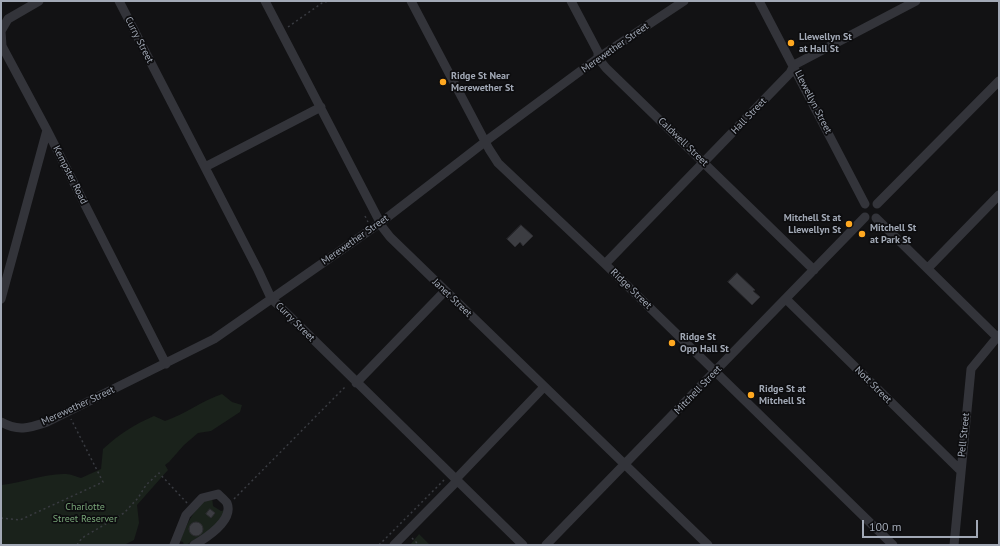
<!DOCTYPE html>
<html>
<head>
<meta charset="utf-8">
<style>
  body { margin:0 }
  #map { position:relative; width:1000px; height:546px; overflow:hidden; background:#121214; font-family:"PT Sans",sans-serif }
  canvas { display:block }
  .frame { position:absolute; inset:0; border:2px solid #a2a9b6; pointer-events:none }
  .scale { position:absolute; left:862px; top:520px; width:116px; height:18px; box-sizing:border-box; border:2px solid #a2a9b6; border-top:0; padding-left:5px; font-size:12px; line-height:14px; white-space:nowrap; color:#a2a9b6; -webkit-text-stroke:3px #0d0d0f; paint-order:stroke }
</style>
</head>
<body>
<div id="map">
<canvas width="1000" height="546"></canvas>
<div class="frame"></div>
<div class="scale">100 m</div>
</div>
<script>
const c = document.querySelector('canvas').getContext('2d');
c.lineJoin = 'round';
function fill(path, color) {
  c.fillStyle = color;
  c.fill(path, 'evenodd');
}
function trace(path, color, width, dash) {
  c.strokeStyle = color;
  c.lineWidth = width;
  c.lineCap = dash ? 'butt' : 'round';
  c.setLineDash(dash || []);
  c.stroke(path);
}
function write(font, color, halo, rows, align = 'center') {
  c.font = font + ' "PT Sans",sans-serif';
  c.lineWidth = 3.5;
  c.setLineDash([]);
  c.textBaseline = 'middle';
  c.strokeStyle = halo;
  c.fillStyle = color;
  for (const [text, x, y, turn = 0] of rows) {
    c.save();
    c.translate(x, y);
    c.rotate((+turn || 0) * Math.PI / 180);
    c.textAlign = isNaN(turn) ? turn : align;
    if (halo) c.strokeText(text, 0, 0);
    c.fillText(text, 0, 0);
    c.restore();
  }
}
const green = new Path2D(`
  M222 394 232 402 242 405 240 412 211 431 198 433 184 445 169 462 165 465 168 470 137 505 139 523 134 540 124 545H1V485C22 483 46 473 66 474 71 474 77 477 81 478L101 469 103 449C118 435 135 424 154 416L165 421C186 414 201 401 222 394Z
  M212 497 213 506 221 511 225 510C219 528 201 535 186 545H184L183 542 180 541C186 526 195 504 212 497Z
  M419 534 430 545H410Z`);
const building = new Path2D(`
  M521 225 533 236 523 246 520 242 515 247 507 239Z
  M737 273 755 290 753 291 760 297 752 305 728 282Z
  M210 509 215 513 211 518 206 514Z
  M189 529a7 7 0 1 1 14 0a7 7 0 1 1-14 0Z`);
const path = new Path2D(`
  M288 27 322 3 328 1
  M365 216 368 222
  M234 499 345 387
  M1 518 20 520 103 482 71 419
  M412 538 419 545
  M77 545 82 538 124 513 138 498 146 485 159 473 187 503
  M379 545 444 480`);
const minor = new Path2D(`
  M39 1 8 19 1 31 2 46 47 130 166 364
  M119 1 258 270 271 298 523 545
  M265 1 383 228 390 237 708 545
  M411 1 489 149 498 163 605 264 893 545
  M571 1 598 52V58L606 68 814 270
  M759 1 865 204
  M205 167 321 107
  M877 204 999 81
  M876 218 997 337
  M605 264 790 73 794 65 916 1
  M928 268 999 195
  M1 299 47 130
  M786 299 961 471
  M356 383 445 291
  M1 422C18 432 29 428 47 422L214 339 380 223 490 138 598 58 684 1
  M455 480 544 387
  M174 545 186 515 202 498 218 494C221 497 225 500 227 503 234 520 206 538 194 545
  M394 545 457 481
  M546 545 865 217
  M954 545 971 369 999 335`);
const markers = [
  [791,43,4,"#ffa820"],
  [443,82,4,"#ffa820"],
  [849,224,4,"#ffa820"],
  [862,234,4,"#ffa820"],
  [672,343,4,"#ffa820"],
  [751,395,4,"#ffa820"]
];
const poiNames = [
  ["Llewellyn St",799,37],
  ["at Hall St",799,49],
  ["Ridge St Near",451,76],
  ["Merewether St",451,88],
  ["Mitchell St at",841,218,"right"],
  ["Llewellyn St",841,230,"right"],
  ["Mitchell St",870,228],
  ["at Park St",870,240],
  ["Ridge St",680,337],
  ["Opp Hall St",680,349],
  ["Ridge St at",759,389],
  ["Mitchell St",759,401]
];
const streetNames = [
  ["Curry Street",139,40,63],
  ["Merewether Street",615,48,-35],
  ["Llewellyn Street",813,102,63],
  ["Hall Street",749,116,-46],
  ["Caldwell Street",683,142,44],
  ["Kempster Road",70,175,63],
  ["Merewether Street",355,240,-35],
  ["Ridge Street",631,289,44],
  ["Janet Street",452,298,44],
  ["Curry Street",295,322,45],
  ["Nott Street",873,385,45],
  ["Mitchell Street",698,390,-46],
  ["Merewether Street",78,406,-25],
  ["Pell Street",964,435,-84]
];
const parkNames = [
  ["Charlotte",85,507],
  ["Street Reserver",85,519]
];
fill(green, '#1a221b');
fill(building, '#3c3d42');
trace(building, '#2c2c30', 1);
trace(path, '#393b41', 1.5, [2, 3]);
trace(minor, '#33343a', 9);
for (const [x, y, r, color] of markers) {
  const dot = new Path2D();
  dot.arc(x, y, r, 0, 2 * Math.PI);
  c.fillStyle = color;
  c.fill(dot);
  trace(dot, '#0d0d0f', 1.5);
}
write('bold 10px', '#a2a9b6', '#0d0d0f', poiNames, 'left');
write('10px', '#a2a9b6', '#0d0d0f', streetNames);
write('10px', '#77a477', '#0d0d0f', parkNames);
</script>
</body>
</html>
